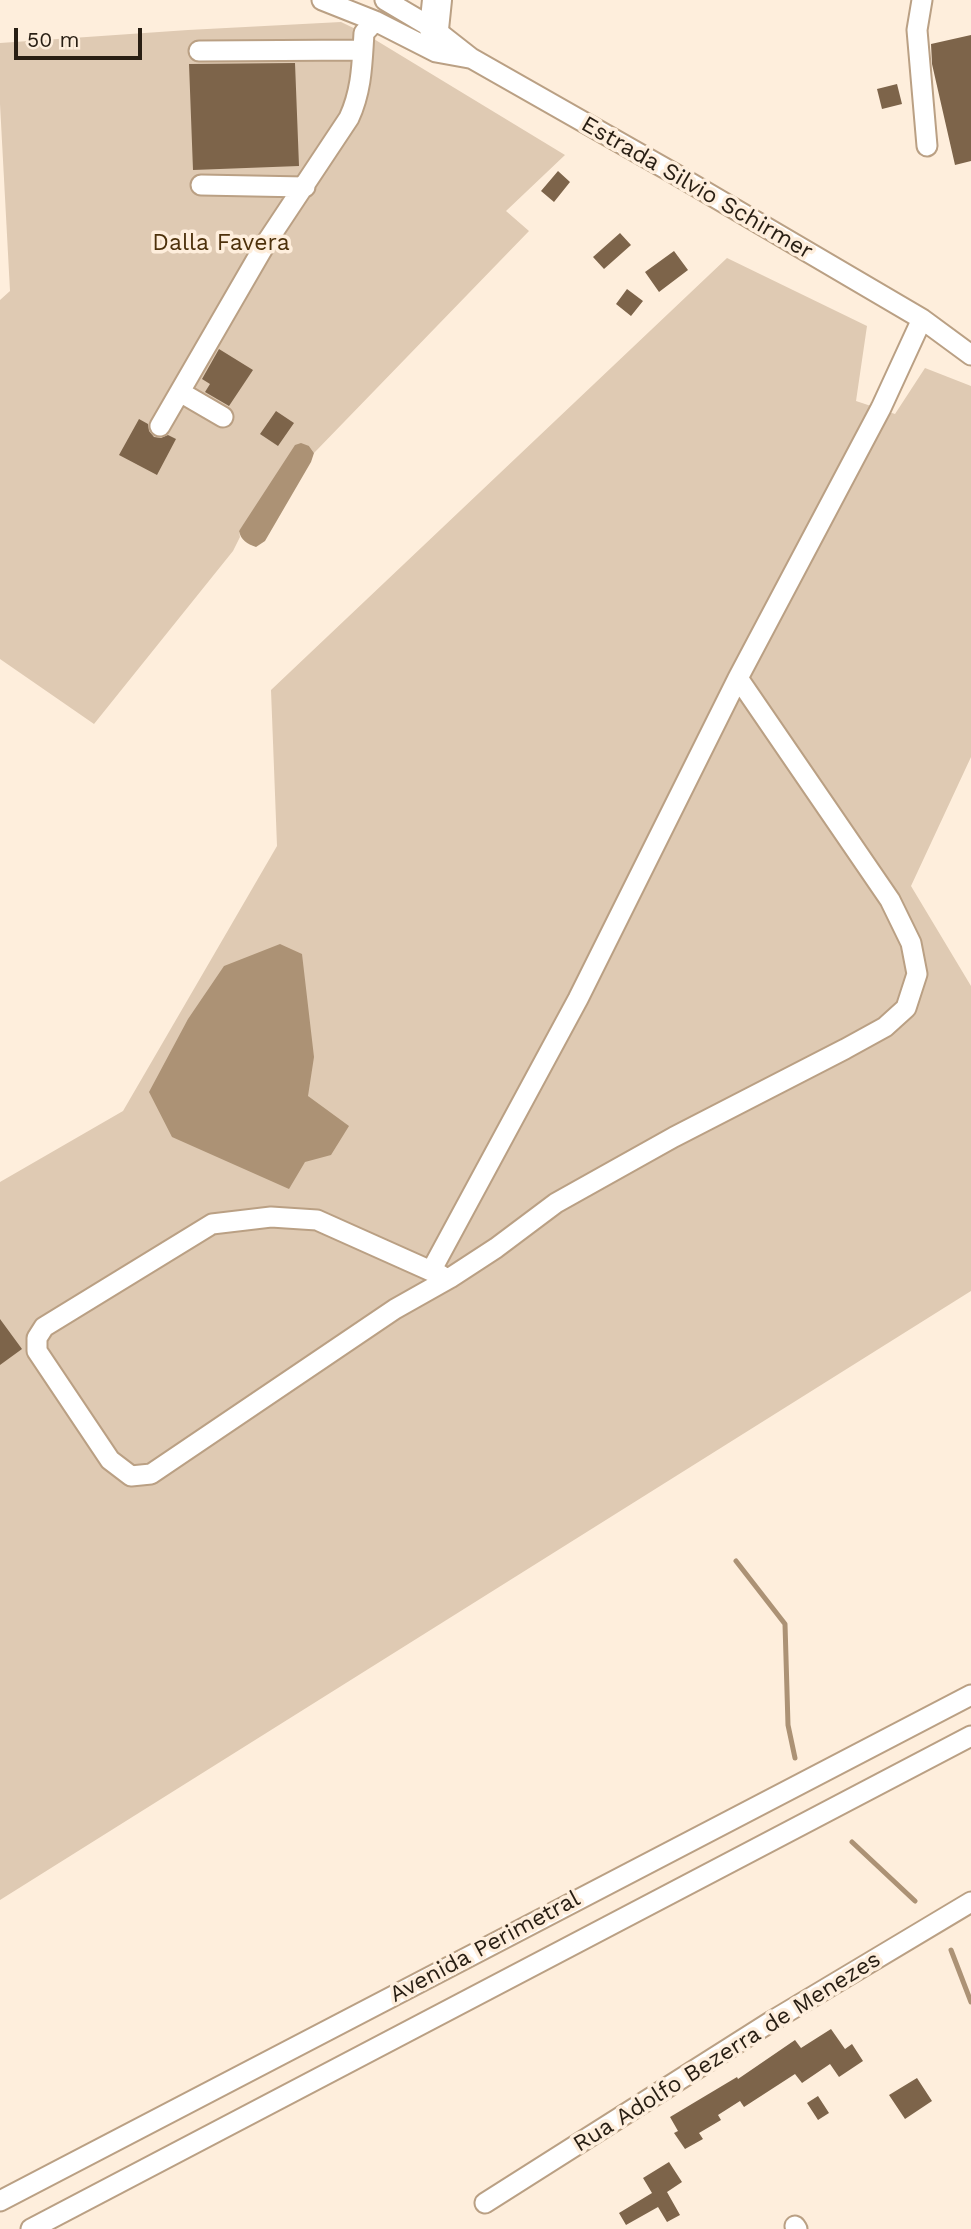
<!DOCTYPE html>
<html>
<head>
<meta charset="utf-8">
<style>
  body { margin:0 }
  #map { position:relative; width:971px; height:2229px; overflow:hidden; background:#feeedc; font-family:"Work Sans",sans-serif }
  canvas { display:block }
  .scale { position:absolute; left:14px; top:28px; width:128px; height:32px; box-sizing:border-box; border:4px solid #281e13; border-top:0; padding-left:9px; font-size:21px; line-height:24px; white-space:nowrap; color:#281e13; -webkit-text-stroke:5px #feeedc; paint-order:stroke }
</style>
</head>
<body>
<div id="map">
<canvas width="971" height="2229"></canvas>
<div class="scale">50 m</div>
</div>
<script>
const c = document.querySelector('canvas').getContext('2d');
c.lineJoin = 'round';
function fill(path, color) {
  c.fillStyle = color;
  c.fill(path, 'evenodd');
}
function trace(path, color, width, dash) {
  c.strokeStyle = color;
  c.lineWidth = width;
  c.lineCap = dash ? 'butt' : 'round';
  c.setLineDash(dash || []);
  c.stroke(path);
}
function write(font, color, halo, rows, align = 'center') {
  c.font = font + ' "Work Sans",sans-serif';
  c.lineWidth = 7;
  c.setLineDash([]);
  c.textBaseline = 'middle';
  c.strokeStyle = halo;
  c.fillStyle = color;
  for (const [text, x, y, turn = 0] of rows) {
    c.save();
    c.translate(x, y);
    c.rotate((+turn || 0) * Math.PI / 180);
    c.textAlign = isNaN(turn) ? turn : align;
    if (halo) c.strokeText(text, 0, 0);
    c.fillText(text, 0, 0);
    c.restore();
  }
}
const green = new Path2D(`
  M341 22 364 33 565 155 506 211 529 231 314 453 309 446 239 531 240 537 233 551 94 724 0 659V300L10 291 0 104V43L188 30Z
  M727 258 867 326 856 401 895 414 925 368 971 386V757L911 886 971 986V1291L0 1900V1182L123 1111 277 846 271 690Z`);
const water = new Path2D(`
  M301 443 309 446 314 453 311 462 265 541 256 547C247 544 241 540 239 531L295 445Z
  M280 944 302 954 314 1057 308 1096 349 1126 331 1155 305 1162 289 1189 172 1137 149 1092 188 1019 224 966Z`);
const stream = new Path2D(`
  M736 1561 785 1624 788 1725 795 1758
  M852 1842 915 1901
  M951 1950 971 2002`);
const building = new Path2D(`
  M971 35V161L955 165 932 64 931 44Z
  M295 63 299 166 193 170 189 64Z
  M897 84 902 104 882 109 877 89Z
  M558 171 570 182 554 202 541 191Z
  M620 233 631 245 604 269 593 257Z
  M674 251 688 270 659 292 645 272Z
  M627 289 643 301 631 316 616 304Z
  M219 349 253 370 229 406 205 392 210 384 202 379Z
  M276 411 294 423 278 446 260 434Z
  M139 419 148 424 149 431 154 437 161 438 168 435 176 439 157 475 119 455Z
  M0 1319 22 1349 0 1365Z
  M831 2029 845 2049 852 2044 863 2061 839 2077 830 2064 802 2083 795 2074 744 2107 740 2101 718 2115 721 2120 699 2133 703 2139 685 2149 674 2133 678 2131 670 2117 737 2077 738 2079 795 2040 801 2048Z
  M917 2078 932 2101 905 2119 889 2095Z
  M818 2096 829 2113 818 2120 807 2103Z
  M669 2162 682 2182 667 2192 680 2215 667 2222 658 2207 626 2225 619 2213 652 2193 643 2178Z`);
const minor = new Path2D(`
  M322 0 375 21 436 52 469 58
  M385 0 434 29 471 58 675 174 922 319 971 355
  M922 0 917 30 927 146
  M199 51 363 50
  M201 185 305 187
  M180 392 223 417
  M160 426 266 243 349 118C362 90 362 63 364 33L375 21
  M431 1271 317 1220 271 1217 212 1224 44 1327 37 1338V1351L110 1460 131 1476 151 1474 395 1309 450 1278 496 1248 556 1203 674 1137 845 1049 885 1027 906 1008 917 974 911 943 890 900 738 678
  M441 1275 431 1271 578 999 738 678 881 408 922 319
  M0 2201 971 1695
  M485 2203 772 2021 971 1902
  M795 2226 797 2229
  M31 2229 971 1736`);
const highway = new Path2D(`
  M434 29 437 0`);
const streetNames = [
  ["Estrada Silvio Schirmer",697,188,30],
  ["Avenida Perimetral",485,1947,-28],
  ["Rua Adolfo Bezerra de Menezes",727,2052,-32]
];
const parkNames = [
  ["Dalla Favera",221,243]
];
fill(green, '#dfcab3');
fill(water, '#ac9275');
trace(stream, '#ac9275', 5);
fill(building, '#7d644a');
trace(minor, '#baa084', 23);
trace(highway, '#baa084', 32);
trace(minor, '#fff', 19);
trace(highway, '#fff', 28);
write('23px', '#281e13', '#feeedc', streetNames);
write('23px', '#4d310b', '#feeedc', parkNames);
</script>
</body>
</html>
